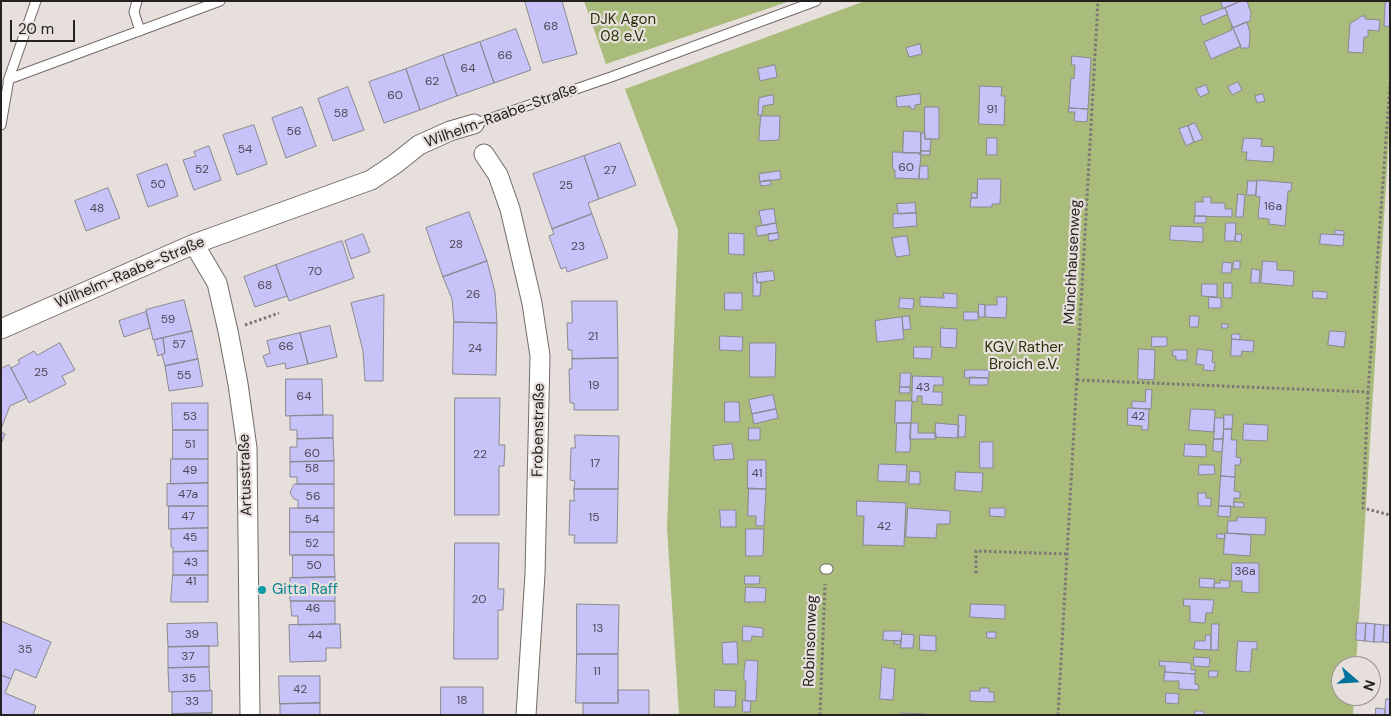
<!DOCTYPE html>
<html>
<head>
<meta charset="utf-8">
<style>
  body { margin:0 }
  #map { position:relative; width:1391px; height:716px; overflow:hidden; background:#e7dfdc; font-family:"DM Sans",sans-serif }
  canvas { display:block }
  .frame { position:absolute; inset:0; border:2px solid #242120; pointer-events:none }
  .north { position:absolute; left:1331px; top:656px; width:50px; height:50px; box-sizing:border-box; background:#e7dfdc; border:1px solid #999391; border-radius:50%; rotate:109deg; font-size:14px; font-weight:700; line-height:20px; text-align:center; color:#242120 }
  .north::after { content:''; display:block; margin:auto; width:18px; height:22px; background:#00729c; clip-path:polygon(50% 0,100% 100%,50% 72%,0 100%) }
  .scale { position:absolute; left:10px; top:20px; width:65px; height:22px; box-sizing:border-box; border:2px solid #242120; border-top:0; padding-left:6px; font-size:15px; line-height:18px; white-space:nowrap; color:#242120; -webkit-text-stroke:4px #e7dfdc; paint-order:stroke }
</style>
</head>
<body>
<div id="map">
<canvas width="1391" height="716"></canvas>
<div class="frame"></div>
<div class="north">N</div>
<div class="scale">20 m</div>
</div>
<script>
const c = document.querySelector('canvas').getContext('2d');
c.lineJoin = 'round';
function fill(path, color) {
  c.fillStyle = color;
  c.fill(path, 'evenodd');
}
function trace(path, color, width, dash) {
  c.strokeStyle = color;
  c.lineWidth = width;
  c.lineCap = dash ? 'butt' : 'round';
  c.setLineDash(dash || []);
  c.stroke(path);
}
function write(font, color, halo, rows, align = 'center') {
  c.font = font + ' "DM Sans",sans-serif';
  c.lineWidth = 4.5;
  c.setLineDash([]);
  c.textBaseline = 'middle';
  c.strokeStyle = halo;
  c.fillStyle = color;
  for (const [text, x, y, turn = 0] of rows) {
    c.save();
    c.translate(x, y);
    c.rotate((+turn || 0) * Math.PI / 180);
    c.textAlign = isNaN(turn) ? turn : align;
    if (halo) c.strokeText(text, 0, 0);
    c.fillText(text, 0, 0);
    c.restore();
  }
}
const green = new Path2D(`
  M584 1H790L606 64Z
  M865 1H1390V122L1356 666H1341V696H1354L1353 715H679L667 528 678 230 625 89Z`);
const building = new Path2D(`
  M525 1H562L577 54 543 63Z
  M1224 1H1241L1223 9 1221 2Z
  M1241 1H1247L1251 13 1250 21 1233 28 1225 8Z
  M1388 1H1390V27L1384 26 1385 3Z
  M1225 8 1228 14 1203 25 1200 17Z
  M1362 16H1365V19L1380 20 1379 31 1368 30V37H1364L1363 53 1348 52 1350 24Z
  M1247 22 1250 33 1249 48H1241L1233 28Z
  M1232 26 1241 46 1211 59 1204 42 1232 30 1231 27Z
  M516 29 531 70 494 83 480 42Z
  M480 42 494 83 457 96 443 55Z
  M920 44 922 54 909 57 906 48Z
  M443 55 457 96 420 110 406 69Z
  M1072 56 1091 58 1088 109 1069 108 1071 78 1074 79 1075 65H1072Z
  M775 65 777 77 760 81 758 69Z
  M406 69 420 110 384 123 369 82Z
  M1238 82 1242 90 1232 95 1228 87Z
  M1206 85 1209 93 1200 97 1196 89Z
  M980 86 1002 87 1001 96H1005L1004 125 979 124Z
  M348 87 364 130 333 141 318 99Z
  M920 94 921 104 915 105V109H911L910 106 897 107 896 97Z
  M1263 94 1265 101 1257 103 1255 96Z
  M773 95 774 104 763 106 762 115H758L759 98Z
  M302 107 316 146 286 158 272 118Z
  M925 107H939V139H925Z
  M1069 108 1088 109 1087 122 1074 121 1075 112H1069Z
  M761 116H780L779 140 759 141Z
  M1195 123 1203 139 1194 142 1188 126Z
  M254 125 267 164 237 175 223 135Z
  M1188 126 1194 142 1186 146 1179 129Z
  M904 131 921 132V153H903Z
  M921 133H925V139H931L930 151H921Z
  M987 138H997V155H987Z
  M1244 138 1262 139 1261 146 1274 147 1273 162 1246 160 1247 152H1242Z
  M620 143 636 185 599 199 584 156Z
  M209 146 221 180 194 190 183 160 196 156 194 152Z
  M921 151H930V155H920Z
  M893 152 921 153 919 179 895 178V170L893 169Z
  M584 156 599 199 588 203 592 214 552 229 533 174Z
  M167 164 178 196 148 207 137 175Z
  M920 166H928V179H919Z
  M780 171 781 179 760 182 759 174Z
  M978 179H1001L1000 204H992V207H970L971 198H977Z
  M770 180 771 185 761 186 760 182Z
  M1257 180 1292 183 1291 191H1288L1285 226 1269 224V219L1258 218 1260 197 1256 196Z
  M1248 181H1257L1256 195H1247Z
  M108 188 120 218 86 231 75 201Z
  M972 193H977V198H972Z
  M1238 194 1245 195 1243 217H1236Z
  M1203 197H1211V203H1225V209H1232V217L1195 216V202H1203Z
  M915 203 916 213 898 214 897 204Z
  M774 209 776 223 762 226 759 211Z
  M469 212 487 261 443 277 426 228Z
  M916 213 917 226 893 228V214Z
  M592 214 608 258 567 272 566 267 561 269 549 236 554 234 552 229Z
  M1195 216H1206V223H1194Z
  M776 223 778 233 757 236 756 227Z
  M1226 223H1236L1235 241H1225Z
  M1171 226 1203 227V242L1170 240Z
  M1335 230 1344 231V235L1335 234Z
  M729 233 744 234V255L729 254Z
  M778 233 779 239 769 241 768 234Z
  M363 234 370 252 351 259 345 241Z
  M1236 234H1242L1241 242 1235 241Z
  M1321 234 1344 235 1343 246 1320 244Z
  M907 236 910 255 896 257 892 238Z
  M342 241 354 278 289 301 276 265Z
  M487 261 495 292 497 323 454 322 452 299 443 277Z
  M1234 261H1240V269H1233Z
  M1263 261 1277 262V270L1294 271 1293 286 1261 283Z
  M1223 262 1232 263 1231 273H1222Z
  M276 265 287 296 255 307 244 277Z
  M1252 269 1260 270 1259 283H1251Z
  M773 271 775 280 757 283 756 273Z
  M756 273 757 283 761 282 760 296H753V274Z
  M1224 283H1232V298H1224Z
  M1202 284H1217V297L1202 296Z
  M1313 291 1327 292V299L1313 298Z
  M725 293H742V310H725Z
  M943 293 957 294V308L920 306V297L944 298Z
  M384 295 383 381H365L363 351 351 303Z
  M997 297H1007L1006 318 985 317V305H997Z
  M1209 297 1221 298V308H1209Z
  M900 298 914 299 913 309 899 308Z
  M184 300 192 331 153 340 146 310Z
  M572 301H617L618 358 572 359V350H568L567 323H572Z
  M979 304 985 305V317H979Z
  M146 312 150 328 124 337 119 321Z
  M964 312H978V320H964Z
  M909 316 911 329 903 330 902 317Z
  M1190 316H1199L1198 327H1190Z
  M902 317 904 339 877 342 875 321Z
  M454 322 497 323 496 375 453 374Z
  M1222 324H1228V328H1222Z
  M330 326 337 357 308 364 300 333Z
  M941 328 957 329 956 348 941 347Z
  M192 331 198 359 165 366 162 355 165 353 163 338Z
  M1330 331 1346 332 1344 347 1328 345Z
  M300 333 308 364 286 369 285 363 267 367 263 356 270 353 267 341Z
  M1232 334H1240V340L1232 339Z
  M720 336 743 337 742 351 720 350Z
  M1152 337H1167V346L1152 347Z
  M163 338 165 353 158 356 154 340Z
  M1232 339 1254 341 1253 352 1242 351 1241 356H1231Z
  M60 343 75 370 62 376 66 384 29 403 11 368 20 363 18 360 34 351 37 355Z
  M750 343H776L775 377H750Z
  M914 347H932L931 359 914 358Z
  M1139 349 1155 350 1154 380 1138 379Z
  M1198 349 1213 351 1212 362 1215 363 1214 371 1203 370 1204 365 1196 364Z
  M1173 350H1187V360H1176V356H1173Z
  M618 358V410H574V403H570L569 369H572V359Z
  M198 359 203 386 169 391 165 366Z
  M9 365 27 398 10 406 1 429V369Z
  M965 370H989V378H965Z
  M901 373H911L910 387H900Z
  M913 376 943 377V385H934L933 392H942V405L922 404V396H917V402L912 401Z
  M970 377 988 378V385H970Z
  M286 379H322L323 415 286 416Z
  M900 387H910V393H900Z
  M1146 389 1152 390 1151 409 1132 408V401L1145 402Z
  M773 395 776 409 752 414 749 400Z
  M455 398H500L499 445H505L504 466H499V515H455Z
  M896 401H912L911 423H895Z
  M725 402H739L740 422H725Z
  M172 403H208V430H173Z
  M1128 408 1149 409 1148 430H1142V426L1128 425Z
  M776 409 778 418 754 424 752 414Z
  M1191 409 1215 410 1214 432 1189 430Z
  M323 415H333V438L297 439V430H290V416Z
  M959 415 966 416 965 437H958Z
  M1224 415H1233L1232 429H1224Z
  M1215 418H1224L1223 439H1214Z
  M897 423H911L910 452H896Z
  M911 423H918V433H936V439H910Z
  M936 423 959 425 958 438 935 437Z
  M1244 424 1268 425 1267 441 1243 440Z
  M749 428H760V440H749Z
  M1224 429H1232L1231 440H1237L1236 457 1241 458 1240 465H1235V477L1221 476Z
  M173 430H208V459H173Z
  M1 432 5 434 1 444Z
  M575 435 619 436 618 489H574L575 481 570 480 571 448H575Z
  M333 438 334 461 290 462V447H297V439Z
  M1214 439H1223L1222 452 1213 451Z
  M980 442H993V468H980Z
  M732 444 734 459 714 460 713 446Z
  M1185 444 1206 445V457L1184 456Z
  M171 459H208V483L171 484Z
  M748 460H766V489H748Z
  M334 461V484H297V477H290V462Z
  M879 464 907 465 906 482 878 481Z
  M1199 465H1214L1215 474 1199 475Z
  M910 471 920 472V484H909Z
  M956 472 983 473 982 492 955 490Z
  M1221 476 1235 477 1234 491 1240 492V498H1234V507L1219 506Z
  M208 483V506H167V484Z
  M295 484H334V508H298V500L294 499 290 493 292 488Z
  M749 488 766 489 764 526H756V516H748Z
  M574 489H618L617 543H574L575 535H569L570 500 574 501Z
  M1198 493H1206V498H1211V506H1199Z
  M857 501 906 503 904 546 863 545 864 516H857Z
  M1234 502 1244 503V507H1234Z
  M169 506H208V528L169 529Z
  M1219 506H1231L1230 517 1218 516Z
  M290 508H334V532H290Z
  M908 508 950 511V524H937L936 538 906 537Z
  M990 508H1005V517L990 516Z
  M720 510H736V527H721Z
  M1237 517 1266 518 1265 535 1227 533 1228 521H1237Z
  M208 528V551L173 552V547H171V529Z
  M746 529H764L763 556H746Z
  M290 532H334V555H290Z
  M1225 533 1251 535 1250 556 1224 554Z
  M1217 534H1225V539L1217 538Z
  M455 543H499L498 589H504L503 610H498V659H454Z
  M208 551V575H173V552Z
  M293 555H334L335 577 293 578Z
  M1232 563H1259V593L1242 592V581H1232Z
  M173 575H208V602H171Z
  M745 576H760L759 584H745Z
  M335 577V601H290V578Z
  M1200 578 1215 579 1214 588 1200 587Z
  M1220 580 1230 581 1229 588H1214V583H1220Z
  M746 587 766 588 765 602H745Z
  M1184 599 1214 600 1212 613H1206L1205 623 1190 622V606H1184Z
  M291 601H335V624L298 625V616H292Z
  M577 604 619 605 618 654H577Z
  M971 604 1005 605V619L970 617Z
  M1 621 51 642 36 678 15 669 11 679 1 675Z
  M217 623 218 646 168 647 167 624Z
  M1357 623H1366L1365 641 1356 640Z
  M1366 623 1375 624 1374 642 1365 641Z
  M335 624H340L341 648H326V661L290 662 289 625Z
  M1212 624H1219L1218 650H1211Z
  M1375 624 1384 625 1383 642H1374Z
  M1384 625H1390V643L1383 642Z
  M743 626 763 628V637L752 636 751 641H743Z
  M884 631H902L901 641 883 640Z
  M987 632H996V638H987Z
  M902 634 914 635 913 648H901Z
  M920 635 936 636V651L920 650Z
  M1206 635H1211V650L1194 649 1195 641H1205Z
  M895 641H901V644H894Z
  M1238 641 1257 642V649H1252L1250 672 1236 671Z
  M737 642 738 664H723L722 643Z
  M209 646V667L168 668V647Z
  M577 654H618V703H576Z
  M1194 657 1210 658 1209 667 1194 666Z
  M746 660 758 661 756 701H745L746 681H744V672Z
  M1160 661 1191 663V670H1196L1195 674 1165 672V666H1160Z
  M209 667 210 691 169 692 168 668Z
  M882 667 895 669 893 700 880 699Z
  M1209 671H1218L1217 677H1209Z
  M1165 672 1195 674V684L1199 685 1198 690 1179 689V681H1164Z
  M1 675 11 679 5 693 36 706 33 715H1Z
  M279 676H320V703L280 704Z
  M441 687H483V715H441Z
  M980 688H989V692H994V702L970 701V691H980Z
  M618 690H649V715H583V703H618Z
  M715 690 736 691 735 707H715Z
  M212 691V713L172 714V692Z
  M1166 693 1179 694 1178 704 1166 703Z
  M1386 699H1390V715H1385Z
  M743 700 751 701 750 712H743Z
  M320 703V715H280V704Z
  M1376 708 1385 709V715H1376Z
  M1195 711H1204V715H1195Z
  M212 713V715H172V714Z
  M901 713 926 714V715H901Z`);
const path = new Path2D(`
  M245 325 279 313
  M1077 380 1368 392 1390 83
  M1368 392 1363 508 1390 515
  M976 573V551L1066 554
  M820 715 825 584
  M1058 715 1098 1`);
const service = new Path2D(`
  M137 1 134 12 140 31
  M8 81 36 1
  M474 124 611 77 816 1
  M1 125 9 79 220 1
  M825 569H828`);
const minor = new Path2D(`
  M484 154 498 175 510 209 532 303 540 356 535 574 526 715
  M194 244 217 283 228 331 238 384 247 448 250 715
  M1 329 194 244 371 180 395 164 419 145 450 131 474 124`);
const markers = [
  [262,590,5,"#0f9aa8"]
];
const numberNames = [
  ["68",551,27],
  ["66",505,56],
  ["64",468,69],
  ["62",432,82],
  ["60",395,96],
  ["91",992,110],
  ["58",341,114],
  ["56",294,132],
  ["54",245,150],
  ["60",906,168],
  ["52",202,170],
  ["27",610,171],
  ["50",158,185],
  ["25",566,186],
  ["16a",1273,207],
  ["48",97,209],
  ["28",456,245],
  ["23",578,247],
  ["70",315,272],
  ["68",265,286],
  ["26",473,295],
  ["59",168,320],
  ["21",593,337],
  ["57",179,345],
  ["66",286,347],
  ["24",475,349],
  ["25",41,373],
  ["55",184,376],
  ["19",594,386],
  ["43",923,388],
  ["64",304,397],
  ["53",190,417],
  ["42",1138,417],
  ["51",190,445],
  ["60",312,454],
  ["22",480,455],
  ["17",595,464],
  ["58",312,469],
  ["49",190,471],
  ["41",757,474],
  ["47a",188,495],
  ["56",313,497],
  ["47",188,517],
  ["15",594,518],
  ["54",312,520],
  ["42",884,527],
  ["45",190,538],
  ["52",312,544],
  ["43",191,563],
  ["50",314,566],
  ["36a",1245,572],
  ["41",191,582],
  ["20",479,600],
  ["46",313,609],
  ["13",598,629],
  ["39",192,635],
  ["44",315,636],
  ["35",25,650],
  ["37",188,657],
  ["11",597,672],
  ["35",189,679],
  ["42",300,690],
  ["18",462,701],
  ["33",192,702]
];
const parkNames = [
  ["DJK Agon",623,20],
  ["08 e.V.",623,37],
  ["KGV Rather",1024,348],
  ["Broich e.V.",1024,365]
];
const streetNames = [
  ["Wilhelm-Raabe-Straße",501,116,-20],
  ["Münchhausenweg",1073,262,-87],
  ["Wilhelm-Raabe-Straße",130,273,-23],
  ["Frobenstraße",539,430,-89],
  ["Artusstraße",246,475,-92],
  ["Robinsonweg",811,641,-88]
];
const cultureNames = [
  ["Gitta Raff",272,590]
];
fill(green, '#aabc7c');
fill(building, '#c7c2f8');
trace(building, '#89898f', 1);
trace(service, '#716b67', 11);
trace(minor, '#716b67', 21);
trace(path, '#7c7775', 3, [2.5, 2.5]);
trace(service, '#fff', 9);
trace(minor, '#fff', 19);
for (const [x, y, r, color] of markers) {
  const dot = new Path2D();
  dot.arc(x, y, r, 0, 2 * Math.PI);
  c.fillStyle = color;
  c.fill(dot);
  trace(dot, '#e7dfdc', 2);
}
write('12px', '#4d4956', null, numberNames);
write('15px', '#29330a', '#e7dfdc', parkNames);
write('15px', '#242120', '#e7dfdc', streetNames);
write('15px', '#0d838f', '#e7dfdc', cultureNames, 'left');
</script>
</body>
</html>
